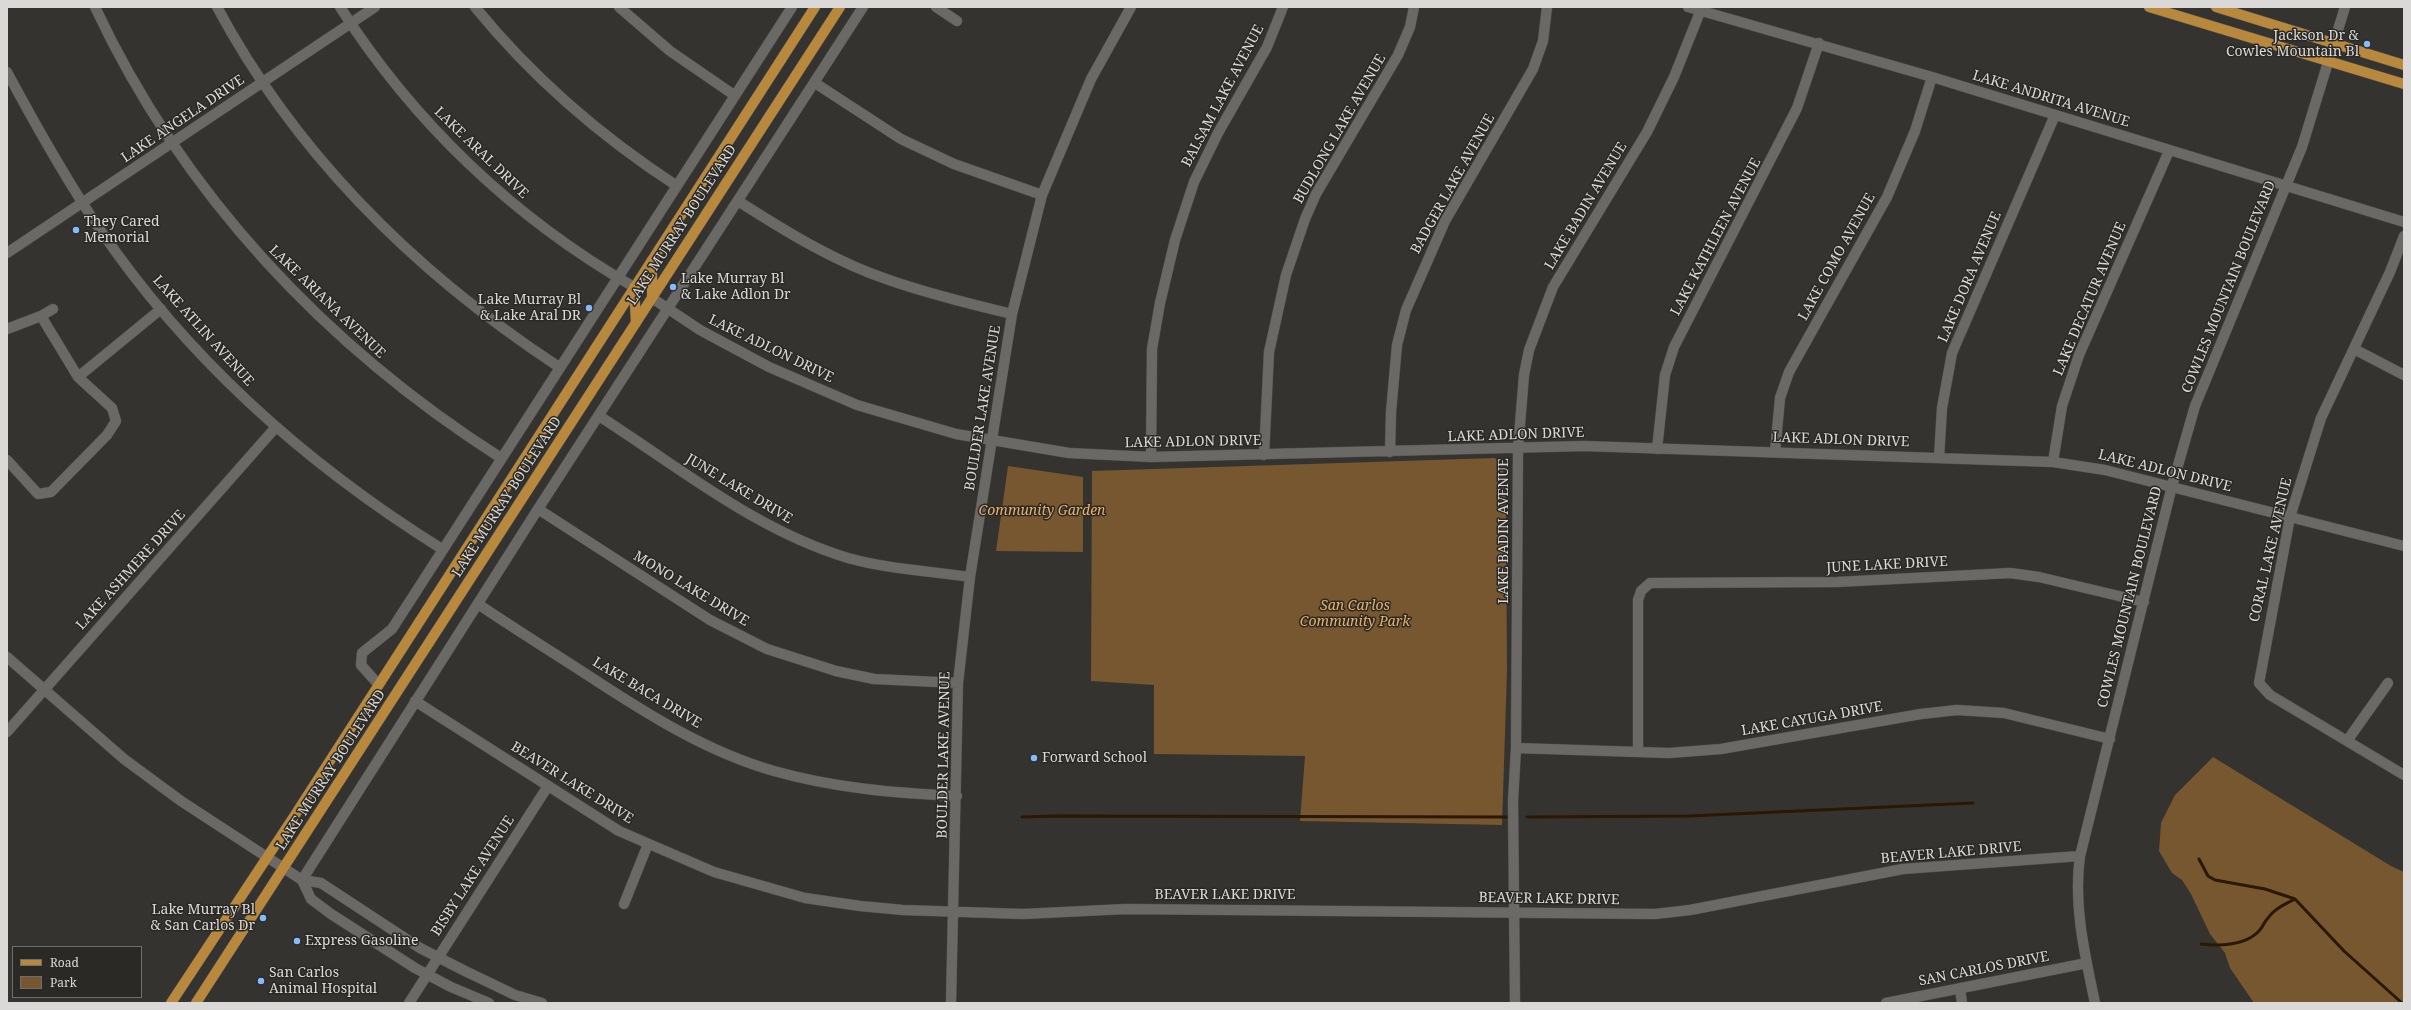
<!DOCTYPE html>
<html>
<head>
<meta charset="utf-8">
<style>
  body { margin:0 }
  #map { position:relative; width:2411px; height:1010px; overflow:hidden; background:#353330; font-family:"Noto Serif",serif }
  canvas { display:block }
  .frame { position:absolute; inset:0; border:8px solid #dad9d7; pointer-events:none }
  .legend { position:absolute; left:12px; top:946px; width:130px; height:52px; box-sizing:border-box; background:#2b2926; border:1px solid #716f6d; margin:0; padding:5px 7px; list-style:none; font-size:12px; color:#dad9d7 }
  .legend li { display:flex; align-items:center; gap:8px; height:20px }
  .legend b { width:20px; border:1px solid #716f6d }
</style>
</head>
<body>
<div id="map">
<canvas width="2411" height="1010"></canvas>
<div class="frame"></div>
<ul class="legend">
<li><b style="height:5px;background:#b8883d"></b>Road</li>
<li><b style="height:11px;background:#765730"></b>Park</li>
</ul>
</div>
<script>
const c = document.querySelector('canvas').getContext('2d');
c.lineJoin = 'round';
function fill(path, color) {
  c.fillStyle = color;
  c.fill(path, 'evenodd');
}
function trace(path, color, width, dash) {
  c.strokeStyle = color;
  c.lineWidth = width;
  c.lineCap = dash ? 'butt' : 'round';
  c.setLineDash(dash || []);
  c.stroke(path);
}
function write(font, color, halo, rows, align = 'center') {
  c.font = font + ' "Noto Serif",serif';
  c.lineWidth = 3;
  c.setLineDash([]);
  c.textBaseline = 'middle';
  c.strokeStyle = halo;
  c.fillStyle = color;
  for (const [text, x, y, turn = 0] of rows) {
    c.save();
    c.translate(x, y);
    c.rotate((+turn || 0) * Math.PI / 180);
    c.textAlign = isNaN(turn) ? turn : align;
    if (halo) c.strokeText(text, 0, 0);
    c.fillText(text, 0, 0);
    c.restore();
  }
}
const green = new Path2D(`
  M1495 458 1503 467 1506 513 1507 671 1502 825 1300 821 1305 756 1154 754V685L1091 681 1092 471Z
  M1008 466 1083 477V552L996 551Z
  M2213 757 2391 866 2404 872V1003H2254L2230 968 2225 953 2210 934 2191 894 2182 880 2172 873 2159 851 2161 823 2175 795Z`);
const stream = new Path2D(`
  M1022 817 1055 816 1509 817
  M1527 817 1689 816 1973 803
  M2199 859 2208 876 2215 880 2265 889 2295 899 2344 951 2402 1003
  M2201 944C2220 946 2245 946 2259 931 2263 927 2264 922 2268 918 2274 909 2285 904 2295 899`);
const minor = new Path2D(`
  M95 7C183 195 327 347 501 458
  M217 7C297 156 419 275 559 367
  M340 7C414 123 515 219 634 287
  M475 7C533 78 600 136 677 186
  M619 7 670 51 734 95
  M936 7 957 21
  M1688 7 1932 77 2404 222
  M7 72C36 126 66 180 101 231 190 361 309 466 442 549
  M815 83 901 139 954 164 1042 195
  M738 201C785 231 835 262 889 280 929 294 970 304 1012 314
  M2404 236 2390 272 2321 418 2290 517 2259 683 2270 695 2404 775
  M7 253 375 7
  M652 298 700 330 769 367 857 405 956 434 1069 453 1151 457 1584 446 2053 462 2105 470 2404 546
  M7 329 41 316 53 309
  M2354 349 2404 375
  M78 377 161 309
  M599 416C679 467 755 530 848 558 887 569 930 571 970 577
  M1657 449 1665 375 1674 347 1797 108 1819 43
  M1390 452 1391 412 1397 345 1406 310 1445 221 1533 69 1543 41 1547 7
  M1775 452 1780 398 1789 372 1887 197 1915 131 1932 77
  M1264 455 1269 352 1286 275 1305 219 1316 194 1398 55 1410 27 1414 7
  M1151 457 1152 349 1160 303 1175 240 1194 182 1218 133 1267 47 1283 7
  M1939 458 1942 408 1952 353 2055 115
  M7 460 38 494 51 492 107 435 116 421 112 408 78 377 41 316
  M2053 462 2062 406 2079 355 2169 151
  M538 509 710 620 767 649 836 671 874 679 958 683
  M478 604C515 629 552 652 589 676 647 714 707 752 774 771 834 788 894 793 957 796
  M7 657 124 759 181 801 302 880 321 883 420 948 465 971 515 995 542 1003
  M378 684 361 665 362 653 392 629 792 7
  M415 701 619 831 714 872 805 898 860 906 903 910 1023 914 1126 909 1655 914 1690 910 1903 869 2080 856
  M7 732 276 427
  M2347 741 2388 683
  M1516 748 1669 753 1721 749 1921 714 1957 710 2004 713 2110 739
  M1638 752V600L1641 591 1650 583 1837 582 2010 573 2039 577 2144 602
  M302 880 538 509 863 7
  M302 880 311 899 331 914 415 968 451 987 489 1003
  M624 904 648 844
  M1960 989 1962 1003
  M409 1003 548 786
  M951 1003 958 683 970 577 1012 314 1042 195 1091 79 1131 7
  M1515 1003 1513 801 1516 748 1518 449 1524 375 1529 350 1553 287 1647 132 1674 77 1702 7
  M1886 1003 2087 963
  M2095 1003C2085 955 2073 905 2080 856L2172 486 2195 406 2302 147 2345 7`);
const major = new Path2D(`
  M2149 7 2404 84
  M2216 7 2404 65
  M652 260V298
  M634 287 636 323
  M171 1003 295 815 815 7
  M196 1003 840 7`);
const markers = [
  [2367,44,4,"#83bcfb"],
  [76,230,4,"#83bcfb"],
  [673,287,4,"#83bcfb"],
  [589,308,4,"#83bcfb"],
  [1034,758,4,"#83bcfb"],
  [263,918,4,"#83bcfb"],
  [297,941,4,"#83bcfb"],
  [261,981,4,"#83bcfb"]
];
const poiNames = [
  ["Jackson Dr &",2359,36,"right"],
  ["Cowles Mountain Bl",2359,52,"right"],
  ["They Cared",84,222],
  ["Memorial",84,238],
  ["Lake Murray Bl",681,279],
  ["& Lake Adlon Dr",681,295],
  ["Lake Murray Bl",581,300,"right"],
  ["& Lake Aral DR",581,316,"right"],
  ["Forward School",1042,758],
  ["Lake Murray Bl",255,910,"right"],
  ["& San Carlos Dr",255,926,"right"],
  ["Express Gasoline",305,941],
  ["San Carlos",269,973],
  ["Animal Hospital",269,989]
];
const streetNames = [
  ["BALSAM LAKE AVENUE",1223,96,-62],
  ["LAKE ANDRITA AVENUE",2051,99,17],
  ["LAKE ANGELA DRIVE",183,119,-34],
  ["BUDLONG LAKE AVENUE",1340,129,-60],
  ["LAKE ARAL DRIVE",481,153,44],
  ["BADGER LAKE AVENUE",1453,184,-61],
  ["LAKE BADIN AVENUE",1586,206,-59],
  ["LAKE MURRAY BOULEVARD",682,225,-57],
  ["LAKE KATHLEEN AVENUE",1716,237,-62],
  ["LAKE COMO AVENUE",1837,257,-61],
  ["LAKE DORA AVENUE",1970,277,-67],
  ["COWLES MOUNTAIN BOULEVARD",2229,287,-68],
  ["LAKE DECATUR AVENUE",2090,299,-67],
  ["LAKE ARIANA AVENUE",327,302,44],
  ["LAKE ATLIN AVENUE",203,331,48],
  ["LAKE ADLON DRIVE",771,349,26],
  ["BOULDER LAKE AVENUE",983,408,-81],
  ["LAKE ADLON DRIVE",1516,435,-2],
  ["LAKE ADLON DRIVE",1841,440,2],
  ["LAKE ADLON DRIVE",1193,442,-1],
  ["LAKE ADLON DRIVE",2165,471,14],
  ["JUNE LAKE DRIVE",739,489,31],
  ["LAKE MURRAY BOULEVARD",507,497,-57],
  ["LAKE BADIN AVENUE",1504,531,-90],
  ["CORAL LAKE AVENUE",2271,550,-77],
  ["JUNE LAKE DRIVE",1887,565,-3],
  ["LAKE ASHMERE DRIVE",131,570,-48],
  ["MONO LAKE DRIVE",691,589,31],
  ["COWLES MOUNTAIN BOULEVARD",2130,597,-76],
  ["LAKE BACA DRIVE",647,693,31],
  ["LAKE CAYUGA DRIVE",1812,719,-10],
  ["BOULDER LAKE AVENUE",944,755,-89],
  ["LAKE MURRAY BOULEVARD",331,770,-57],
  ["BEAVER LAKE DRIVE",572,783,32],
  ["BEAVER LAKE DRIVE",1951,853,-5],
  ["BISBY LAKE AVENUE",473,876,-57],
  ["BEAVER LAKE DRIVE",1225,895],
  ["BEAVER LAKE DRIVE",1549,899,1],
  ["SAN CARLOS DRIVE",1984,969,-11]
];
const parkNames = [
  ["Community Garden",1042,511],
  ["San Carlos",1355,606],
  ["Community Park",1355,622]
];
fill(green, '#765730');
trace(stream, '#2b1800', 3);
trace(minor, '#514f4d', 11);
trace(major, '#514f4d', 11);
trace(minor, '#6b6966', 10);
trace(major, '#b8883d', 10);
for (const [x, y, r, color] of markers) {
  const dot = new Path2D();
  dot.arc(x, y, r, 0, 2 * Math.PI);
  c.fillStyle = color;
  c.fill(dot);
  trace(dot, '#2b2926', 1.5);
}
write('14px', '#dad9d7', '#2b2926', poiNames, 'left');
write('14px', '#dad9d7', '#2b2926', streetNames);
write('italic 14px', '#eab26a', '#2b2926', parkNames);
</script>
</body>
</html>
